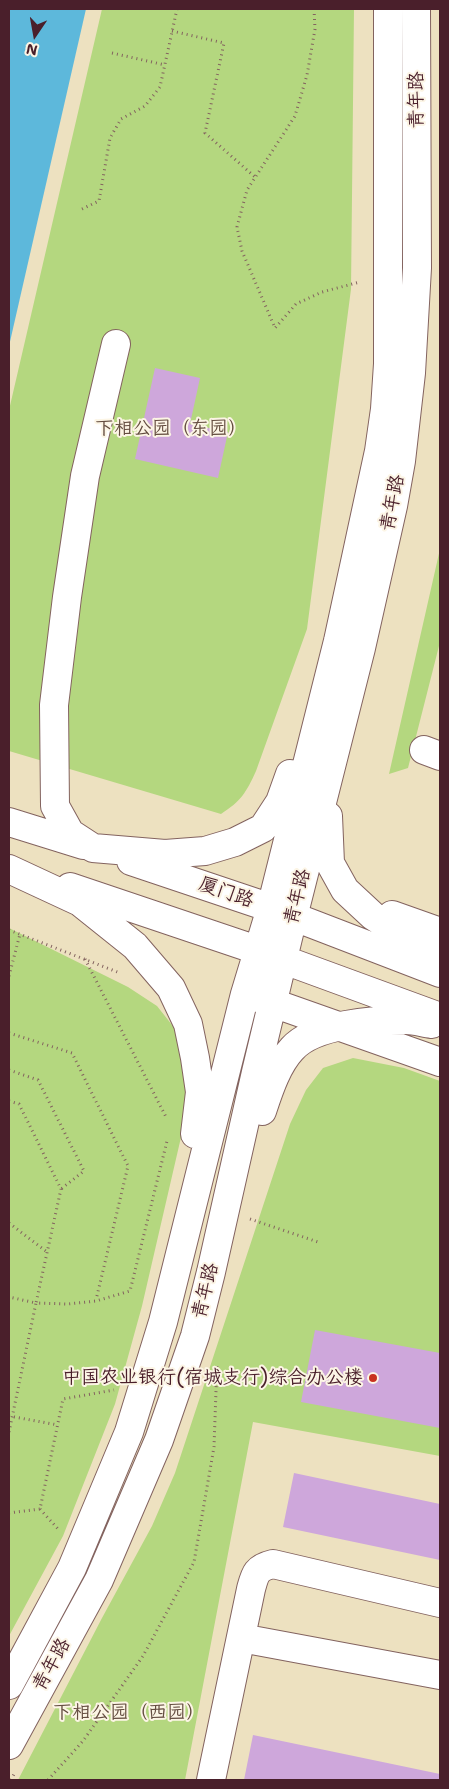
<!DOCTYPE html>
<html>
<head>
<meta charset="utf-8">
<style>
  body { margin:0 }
  #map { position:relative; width:449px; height:1789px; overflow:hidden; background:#ede1c0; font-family:"Shantell Sans",sans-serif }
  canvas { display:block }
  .frame { position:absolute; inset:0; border:10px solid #4a1f2b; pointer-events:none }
  .north { position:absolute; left:10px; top:10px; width:50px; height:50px; -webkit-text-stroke:4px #fcf5e5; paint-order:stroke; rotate:192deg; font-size:14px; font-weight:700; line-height:20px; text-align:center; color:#4a1f2b }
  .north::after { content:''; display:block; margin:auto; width:18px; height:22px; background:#4a1f2b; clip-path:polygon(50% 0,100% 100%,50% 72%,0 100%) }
</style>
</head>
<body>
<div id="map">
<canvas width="449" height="1789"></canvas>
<div class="frame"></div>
<div class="north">N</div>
</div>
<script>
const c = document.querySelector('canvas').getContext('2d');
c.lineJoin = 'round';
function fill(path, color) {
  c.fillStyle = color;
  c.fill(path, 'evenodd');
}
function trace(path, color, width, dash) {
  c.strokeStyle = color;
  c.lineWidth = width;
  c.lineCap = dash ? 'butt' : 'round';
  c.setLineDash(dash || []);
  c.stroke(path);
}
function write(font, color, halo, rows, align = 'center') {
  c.font = font + ' "Shantell Sans","LXGW WenKai TC",sans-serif';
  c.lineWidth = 4;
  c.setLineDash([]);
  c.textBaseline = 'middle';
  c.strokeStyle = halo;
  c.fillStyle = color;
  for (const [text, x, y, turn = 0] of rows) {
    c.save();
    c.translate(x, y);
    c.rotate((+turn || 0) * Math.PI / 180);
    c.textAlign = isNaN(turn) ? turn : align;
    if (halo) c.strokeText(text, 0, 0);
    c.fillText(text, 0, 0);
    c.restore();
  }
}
const green = new Path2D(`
  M102 9H354L351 289 307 629 256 771C246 793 241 801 221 814L9 751V410Z
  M440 549V642L408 768 389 774Z
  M9 928 128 987 157 1006 176 1030 187 1062 188 1107 142 1306 115 1404 63 1536 9 1636Z
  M353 1058 404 1068 440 1081V1456L253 1422 185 1780H18L102 1618 152 1526 175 1473 290 1124 306 1090 323 1068Z`);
const water = new Path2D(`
  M9 9H86L9 346Z`);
const building = new Path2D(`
  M155 368 200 378 190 424 228 432 218 478 135 459Z
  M315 1330 440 1353V1428L301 1402Z
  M294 1473 440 1504V1560L283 1527Z
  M253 1735 440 1774V1780H244Z`);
const path = new Path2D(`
  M314 9 315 29 307 75 295 116 247 190 237 227 242 251 275 328 296 304 322 292 360 282
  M172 31 224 43 205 133 255 177
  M112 53 165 65
  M82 209 99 201 110 138 121 119 145 106 160 87 177 9
  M9 930 120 973
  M85 959 167 1119
  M9 976 20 934
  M9 1033 72 1053 128 1166 96 1300
  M9 1070 38 1080 84 1171 61 1189
  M9 1101 19 1104 61 1189 36 1303 9 1297
  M250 1219 318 1242
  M9 1223 47 1252
  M9 1416 58 1425
  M9 1432 36 1303 68 1304 96 1301 130 1291 167 1141
  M40 1509 58 1529
  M9 1513 40 1509 63 1399 114 1390
  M11 1780 15 1772
  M48 1780 83 1741 143 1656 194 1562 214 1447 217 1363`);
const minor = new Path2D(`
  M116 344 85 476 67 597 54 705 55 806 70 833 93 848 165 854 205 851 235 842 263 828 280 802 290 774
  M424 750 440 756
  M328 816 330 863 345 890 373 916 440 959
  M9 822 83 845
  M131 861 271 908 440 973
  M9 869 80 902 135 946 171 988 188 1024 195 1058 200 1092 195 1134
  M70 887 257 950 440 1017
  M392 915 440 932
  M256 997 440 1062
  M262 1111C269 1090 277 1065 292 1049 314 1024 374 1020 406 1020 414 1020 424 1023 432 1024
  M241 1638 440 1675
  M9 1685 72 1568 129 1432 163 1322 245 994 271 908 338 641 379 451 385 409 388 364V9
  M9 1745 99 1580 159 1440 195 1336 211 1272 256 1072 293 917 361 648 393 506 401 461 411 373 417 268 416 9
  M211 1780 251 1589C255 1574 256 1568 273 1564L440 1603`);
const markers = [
  [373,1378,5,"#c8321e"]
];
const streetNames = [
  ["青年路",417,100,-90],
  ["青年路",393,503,-79],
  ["厦门路",226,893,19],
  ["青年路",298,897,-76],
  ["青年路",206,1291,-76],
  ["青年路",52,1665,-61]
];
const parkNames = [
  ["下相公园（东园）",171,429],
  ["下相公园（西园）",129,1713]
];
const poiNames = [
  ["中国农业银行(宿城支行)综合办公楼",363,1378]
];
fill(green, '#b4d77f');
fill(water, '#5db8db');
fill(building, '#cea7db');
trace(minor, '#83635f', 30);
trace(path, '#83635f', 3, [1, 4]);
trace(minor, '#fff', 28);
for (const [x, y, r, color] of markers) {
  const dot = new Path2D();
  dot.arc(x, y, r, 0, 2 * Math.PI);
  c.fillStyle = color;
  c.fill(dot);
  trace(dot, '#fcf5e5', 2);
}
write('19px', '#4a1f2b', '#fcf5e5', streetNames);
write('19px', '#644d40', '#fcf5e5', parkNames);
write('19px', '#4a1f2b', '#fcf5e5', poiNames, 'right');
</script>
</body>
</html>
